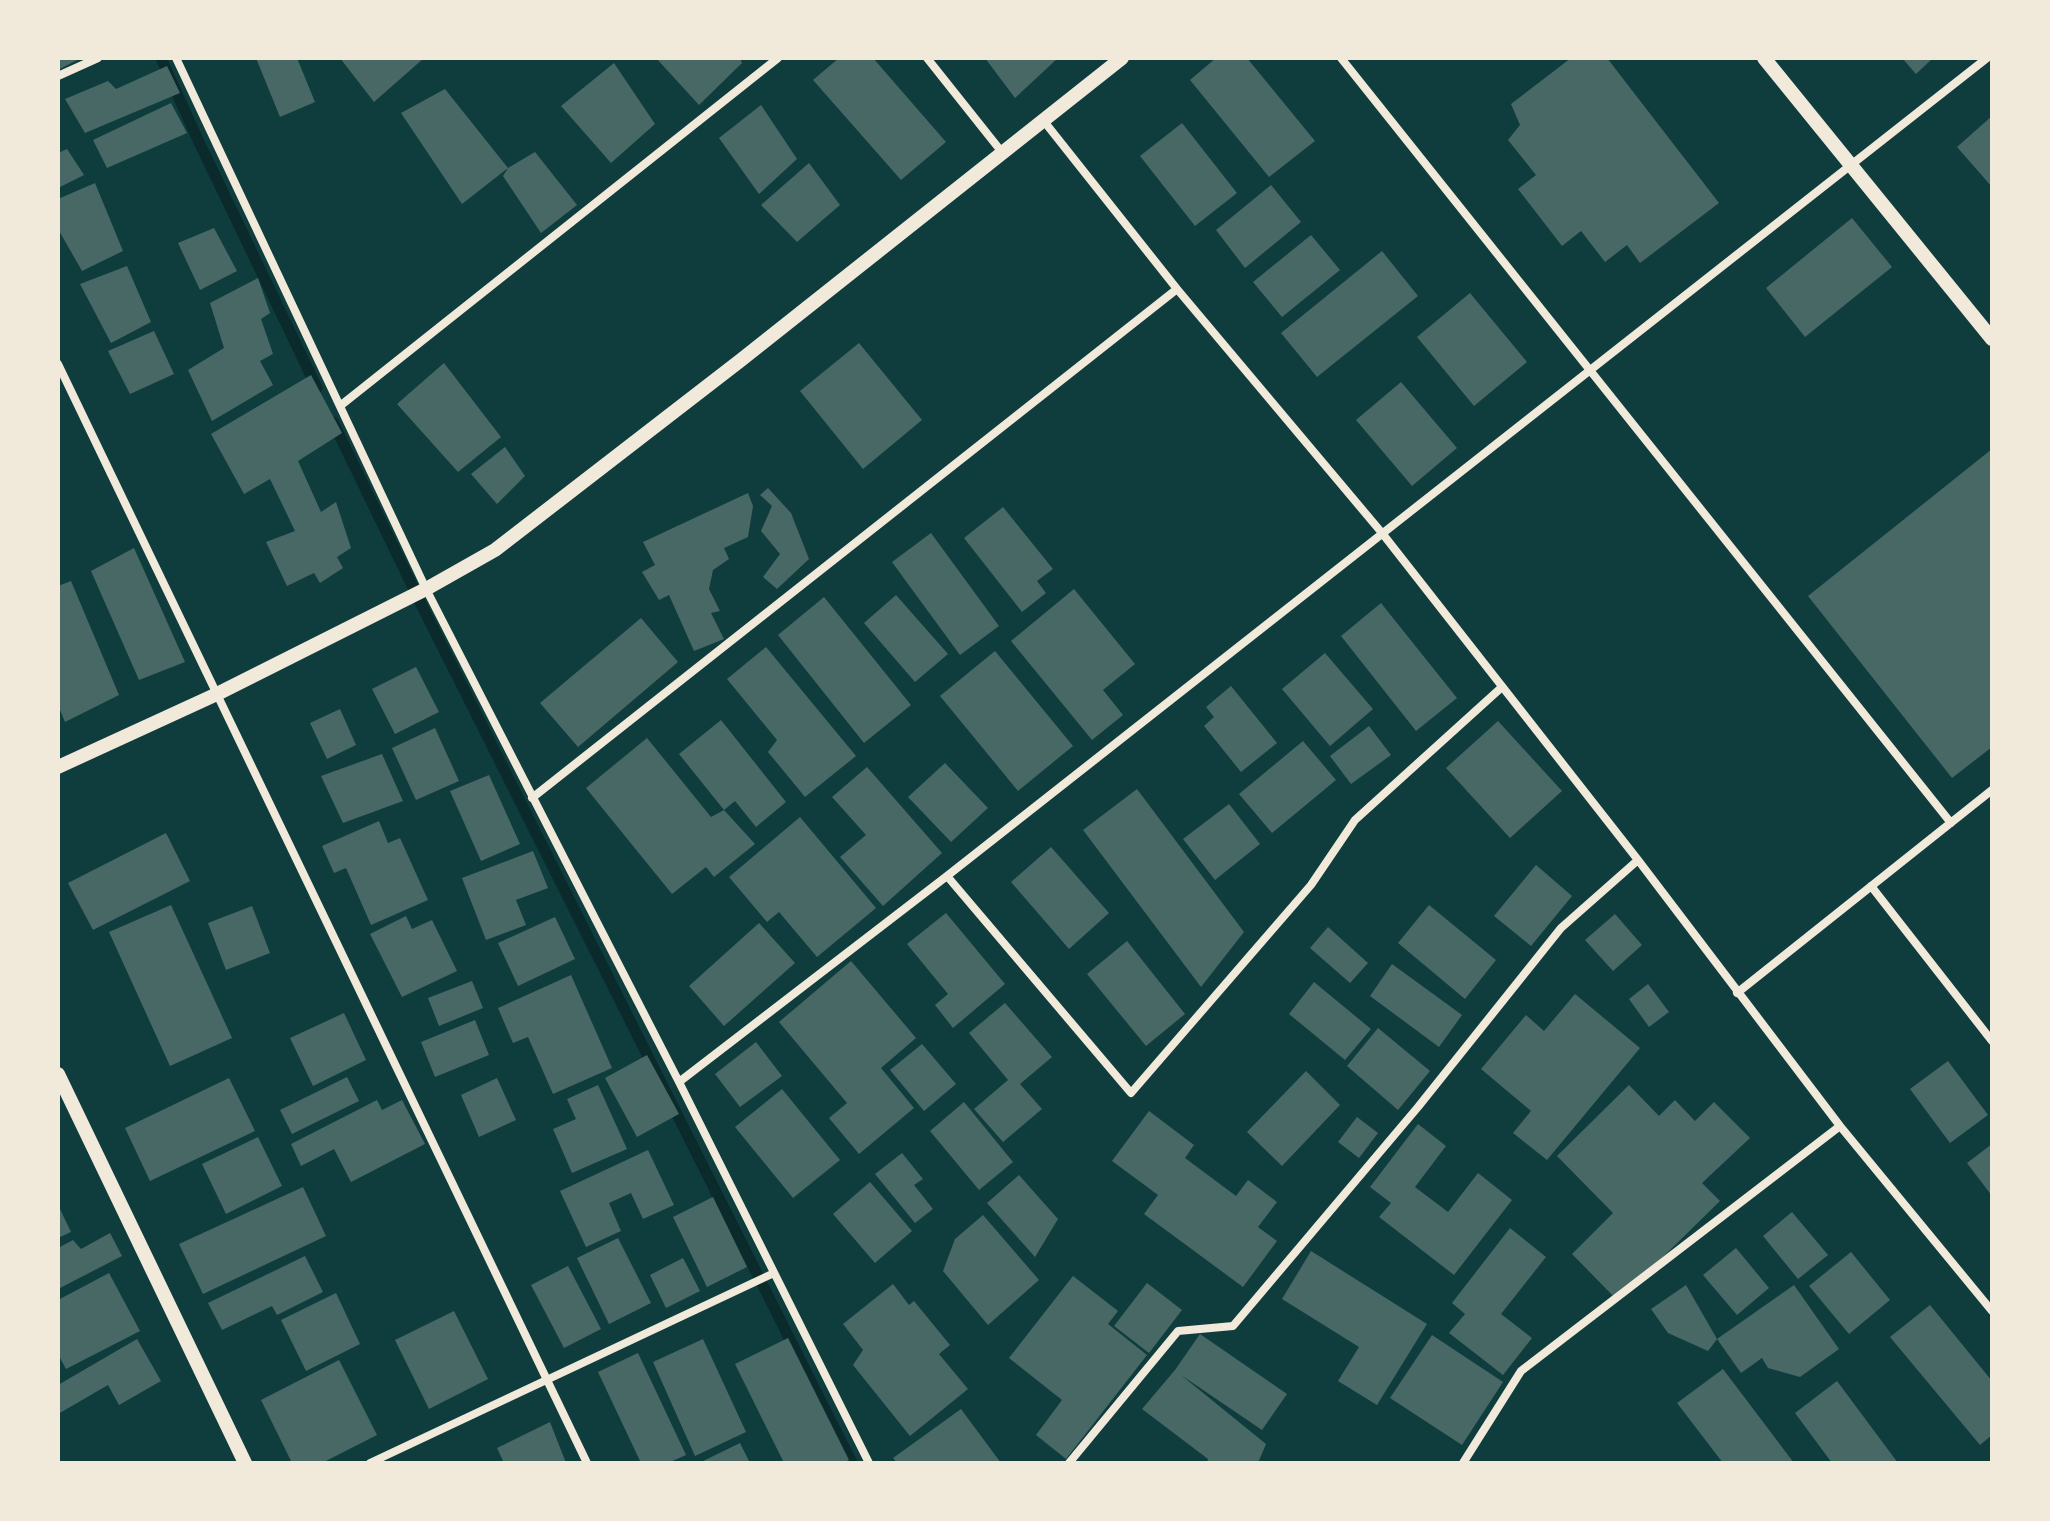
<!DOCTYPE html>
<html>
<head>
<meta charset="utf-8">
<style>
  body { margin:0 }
  #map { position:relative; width:2050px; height:1521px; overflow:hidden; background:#0f3d3e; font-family:Ubuntu,sans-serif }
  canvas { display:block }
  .frame { position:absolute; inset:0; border:60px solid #f1e9da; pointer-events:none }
</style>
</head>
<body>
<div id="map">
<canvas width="2050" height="1521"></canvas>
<div class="frame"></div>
</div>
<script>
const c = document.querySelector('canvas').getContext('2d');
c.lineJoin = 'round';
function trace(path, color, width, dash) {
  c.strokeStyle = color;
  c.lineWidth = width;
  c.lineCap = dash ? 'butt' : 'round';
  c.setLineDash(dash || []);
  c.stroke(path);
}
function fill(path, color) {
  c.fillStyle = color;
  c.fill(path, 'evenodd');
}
const stream = new Path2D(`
  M161 58 198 140 317 388
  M333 422 424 610 852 1463`);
const building = new Path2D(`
  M58 58H81L58 70Z
  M256 58H297L315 102 280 117Z
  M340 58H424L374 102Z
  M656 58H740L742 63 699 105Z
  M839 58H873L946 142 901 180 813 80Z
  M985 58H1058L1015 98Z
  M1216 58H1247L1315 141 1269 177 1190 80Z
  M1571 58H1607L1719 203 1640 263 1627 245 1605 262 1581 231 1562 246 1518 189 1536 175 1508 140 1520 125 1511 104Z
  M1902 58H1933L1916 74Z
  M614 63 655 124 611 163 561 106Z
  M167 66 180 93 85 133 65 99 108 81 116 89Z
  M445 89 508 168 462 204 401 113Z
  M171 103 187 133 107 168 93 140Z
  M761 105 797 159 759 194 719 138Z
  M1992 116V187L1957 147Z
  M1182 123 1237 193 1195 226 1140 156Z
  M67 149 84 175 58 188V153Z
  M535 152 577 205 541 233 503 176 508 168Z
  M809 163 840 205 797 242 761 205Z
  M95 183 123 251 82 271 58 229V199Z
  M1271 185 1301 222 1245 268 1216 230Z
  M1852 218 1892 267 1805 337 1766 288Z
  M214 228 237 271 200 290 178 243Z
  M1311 235 1340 270 1282 317 1253 282Z
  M1382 251 1418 296 1317 377 1281 333Z
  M127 266 151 322 111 343 80 284Z
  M258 278 270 313 261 319 273 354 260 361 273 385 212 421 188 370 224 348 210 303Z
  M1470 293 1527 362 1474 406 1417 337Z
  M154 331 174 374 130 394 108 351Z
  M859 343 922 420 863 469 800 391Z
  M444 363 501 437 458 472 397 404Z
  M311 375 342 433 298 461 321 512 336 502 351 548 337 557 343 568 320 583 314 573 287 586 266 542 295 531 270 479 244 494 211 434Z
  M1401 382 1457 448 1412 486 1356 420Z
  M505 447 525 476 497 504 471 474Z
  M1992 449V747L1952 778 1808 596Z
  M768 488 791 513 809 559 777 589 763 577 780 554 761 531 772 506 760 495Z
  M748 493 753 506 748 537 724 548 729 559 713 570 709 589 720 611 711 613 724 639 694 651 669 595 659 600 642 572 655 565 643 542Z
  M1003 507 1053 569 1037 581 1046 593 1022 612 964 538Z
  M931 533 999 626 960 655 892 562Z
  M134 548 185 662 139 680 91 571Z
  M71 581 119 695 65 722 58 705V586Z
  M1074 589 1135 664 1103 690 1123 715 1092 740 1011 641Z
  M896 595 948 654 915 682 864 623Z
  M824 597 911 705 864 743 778 635Z
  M1381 603 1457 698 1416 731 1341 636Z
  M641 618 678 662 578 747 540 703Z
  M766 647 856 756 805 797 768 752 777 740 727 679Z
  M995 651 1073 746 1018 791 940 696Z
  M1325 653 1373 709 1330 746 1282 689Z
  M416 667 439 712 395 734 372 689Z
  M1231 686 1277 743 1241 772 1204 726 1214 717 1206 707Z
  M340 709 356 745 327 759 310 723Z
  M721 720 786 802 756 827 735 801 724 810 679 754Z
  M1498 721 1562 791 1510 838 1446 768Z
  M1369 726 1391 755 1351 784 1330 756Z
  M435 728 459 781 416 800 392 748Z
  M647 738 711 817 724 810 755 844 714 877 706 867 672 894 586 788Z
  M1303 741 1336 780 1272 833 1239 794Z
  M382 754 403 801 343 823 321 776Z
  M945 763 988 808 951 842 908 797Z
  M867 767 942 853 883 906 840 857 866 835 832 797Z
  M489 775 520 844 481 861 450 791Z
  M1137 789 1244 932 1201 987 1083 830Z
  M1229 804 1260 844 1215 880 1183 839Z
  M800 817 876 908 817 957 779 912 767 922 729 877Z
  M379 821 388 843 400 838 428 900 371 925 346 868 334 873 322 846Z
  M166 833 190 881 93 930 68 883Z
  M1051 847 1109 913 1069 949 1011 882Z
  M533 851 548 888 516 900 526 925 486 940 462 878Z
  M1536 865 1572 896 1531 946 1494 916Z
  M171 905 232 1038 170 1066 109 932Z
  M1429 905 1496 960 1465 999 1398 943Z
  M252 906 270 953 226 970 208 923Z
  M946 913 1005 984 953 1028 935 1005 948 994 907 944Z
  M1615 914 1642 945 1613 971 1585 940Z
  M406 916 412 929 432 920 457 971 402 997 370 934Z
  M555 917 575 959 518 986 498 943Z
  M759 923 795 963 724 1026 689 986Z
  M1328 927 1368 963 1350 983 1310 948Z
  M1127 941 1185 1014 1146 1046 1087 974Z
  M851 961 916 1038 881 1068 914 1108 859 1154 829 1118 847 1103 779 1022Z
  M1392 964 1462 1015 1439 1047 1370 996Z
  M571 975 612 1068 553 1094 528 1037 513 1043 498 1008Z
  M472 981 483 1008 439 1026 428 998Z
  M1314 982 1371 1029 1345 1060 1289 1014Z
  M1648 984 1669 1012 1649 1027 1629 999Z
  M1575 994 1640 1048 1547 1160 1513 1133 1531 1111 1481 1069 1526 1015 1544 1031Z
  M1005 1003 1052 1057 1020 1084 1042 1109 1003 1142 974 1109 1008 1080 969 1033Z
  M344 1013 366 1060 313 1086 290 1038Z
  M475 1020 489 1055 435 1077 421 1042Z
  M1378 1028 1430 1071 1398 1110 1347 1066Z
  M756 1042 782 1076 740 1107 715 1074Z
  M922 1044 956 1084 924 1111 890 1070Z
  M647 1055 679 1114 637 1137 605 1078Z
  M1948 1061 1988 1115 1950 1143 1910 1089Z
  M1306 1071 1340 1105 1282 1166 1247 1132Z
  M347 1077 359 1101 292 1134 280 1110Z
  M229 1078 255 1131 150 1181 125 1128Z
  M497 1078 516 1120 479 1137 461 1095Z
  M598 1085 627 1149 572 1173 553 1129 576 1119 567 1099Z
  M1629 1085 1659 1116 1675 1100 1695 1121 1714 1102 1750 1138 1702 1183 1720 1201 1618 1301 1572 1254 1613 1213 1557 1156Z
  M782 1089 840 1160 793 1198 735 1127Z
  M377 1100 382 1110 402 1100 425 1144 351 1182 334 1149 301 1166 291 1144Z
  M964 1102 1013 1162 979 1190 930 1131Z
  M1149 1111 1194 1145 1185 1158 1236 1196 1248 1180 1277 1202 1258 1227 1277 1241 1243 1287 1144 1214 1158 1195 1112 1161Z
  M1357 1117 1378 1133 1359 1158 1338 1142Z
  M1418 1124 1446 1146 1415 1187 1448 1212 1478 1173 1512 1200 1454 1275 1379 1217 1391 1203 1370 1187Z
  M258 1137 282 1186 226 1214 202 1164Z
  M1992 1144V1196L1967 1163Z
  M648 1150 674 1205 643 1219 631 1193 609 1203 621 1231 586 1247 560 1191Z
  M902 1153 923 1179 914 1185 933 1209 915 1223 875 1174Z
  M1019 1175 1058 1219 1035 1257 987 1203Z
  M870 1182 912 1231 875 1263 833 1214Z
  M303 1187 326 1236 203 1294 179 1244Z
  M713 1197 747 1267 707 1287 673 1217Z
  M58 1205 71 1232 58 1238Z
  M1792 1212 1828 1255 1798 1279 1763 1236Z
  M983 1215 1039 1280 988 1325 943 1271 955 1239Z
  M1510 1228 1546 1257 1501 1314 1532 1338 1503 1375 1449 1333 1465 1314 1452 1303Z
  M110 1233 122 1256 60 1288 58 1284V1248L73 1240 81 1249Z
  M618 1238 651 1303 609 1324 577 1258Z
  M1736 1248 1769 1288 1737 1315 1703 1275Z
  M1311 1251 1427 1324 1377 1405 1338 1381 1359 1347 1282 1299Z
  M1851 1252 1890 1300 1849 1334 1809 1286Z
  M305 1256 323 1292 277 1315 272 1306 222 1330 208 1303Z
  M683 1258 700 1291 666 1308 650 1275Z
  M568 1266 601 1329 564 1348 531 1285Z
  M109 1273 140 1331 66 1369 58 1354V1300Z
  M1073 1276 1118 1311 1108 1324 1147 1355 1066 1459 1036 1435 1062 1400 1009 1358Z
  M1147 1283 1182 1310 1149 1353 1114 1326Z
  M893 1284 909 1305 914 1301 950 1345 939 1354 968 1389 910 1436 853 1365 863 1350 843 1324Z
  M1686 1285 1717 1339 1708 1351 1668 1333 1651 1309Z
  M1794 1285 1839 1349 1800 1377 1768 1368 1762 1358 1741 1373 1717 1339Z
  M336 1293 360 1344 306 1371 281 1320Z
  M1930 1305 1992 1381V1435L1980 1445 1890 1337Z
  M454 1311 488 1379 429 1409 395 1340Z
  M1200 1334 1287 1394 1262 1430 1181 1375 1266 1444 1258 1463H1207L1208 1459 1142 1409 1175 1370Z
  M1432 1335 1503 1382 1462 1445 1390 1398Z
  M788 1338 849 1460 843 1463H784L735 1364Z
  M137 1339 161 1381 119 1405 108 1385 58 1414V1385Z
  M703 1339 746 1432 695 1456 653 1362Z
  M638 1353 686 1455 668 1463H641L598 1372Z
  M339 1360 377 1435 322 1463H292L261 1400Z
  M1723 1369 1794 1463H1723L1677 1403Z
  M1837 1381 1898 1463H1832L1795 1413Z
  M961 1409 1001 1463H897L893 1458Z
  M550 1422 566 1463H504L497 1448Z
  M740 1443 750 1463H699Z`);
const minor = new Path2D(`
  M176 58 426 589 679 1082 869 1463
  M927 58 1001 151
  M1341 58 1951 823
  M58 76 98 58
  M1043 120 1177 289 1382 533 1638 860 1840 1126 1992 1311
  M58 364 587 1463
  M340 406 778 58
  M532 798 1177 289
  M947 876 1131 1093 1311 885 1355 820 1502 687
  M1871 886 1992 1041
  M1737 993 1992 790
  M679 1082 947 876 1987 58
  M370 1463 774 1273
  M1069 1463 1178 1331 1233 1326 1418 1107 1561 928 1638 860
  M1463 1463 1521 1371 1840 1126`);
const tertiary = new Path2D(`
  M1764 58 1992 339
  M58 767 217 694 426 589 495 550 741 360 1122 58
  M58 1074 245 1463`);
trace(stream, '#0a2a2b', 11);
fill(building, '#486865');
trace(minor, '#f1e9da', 8);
trace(tertiary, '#f1e9da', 14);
</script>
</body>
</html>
